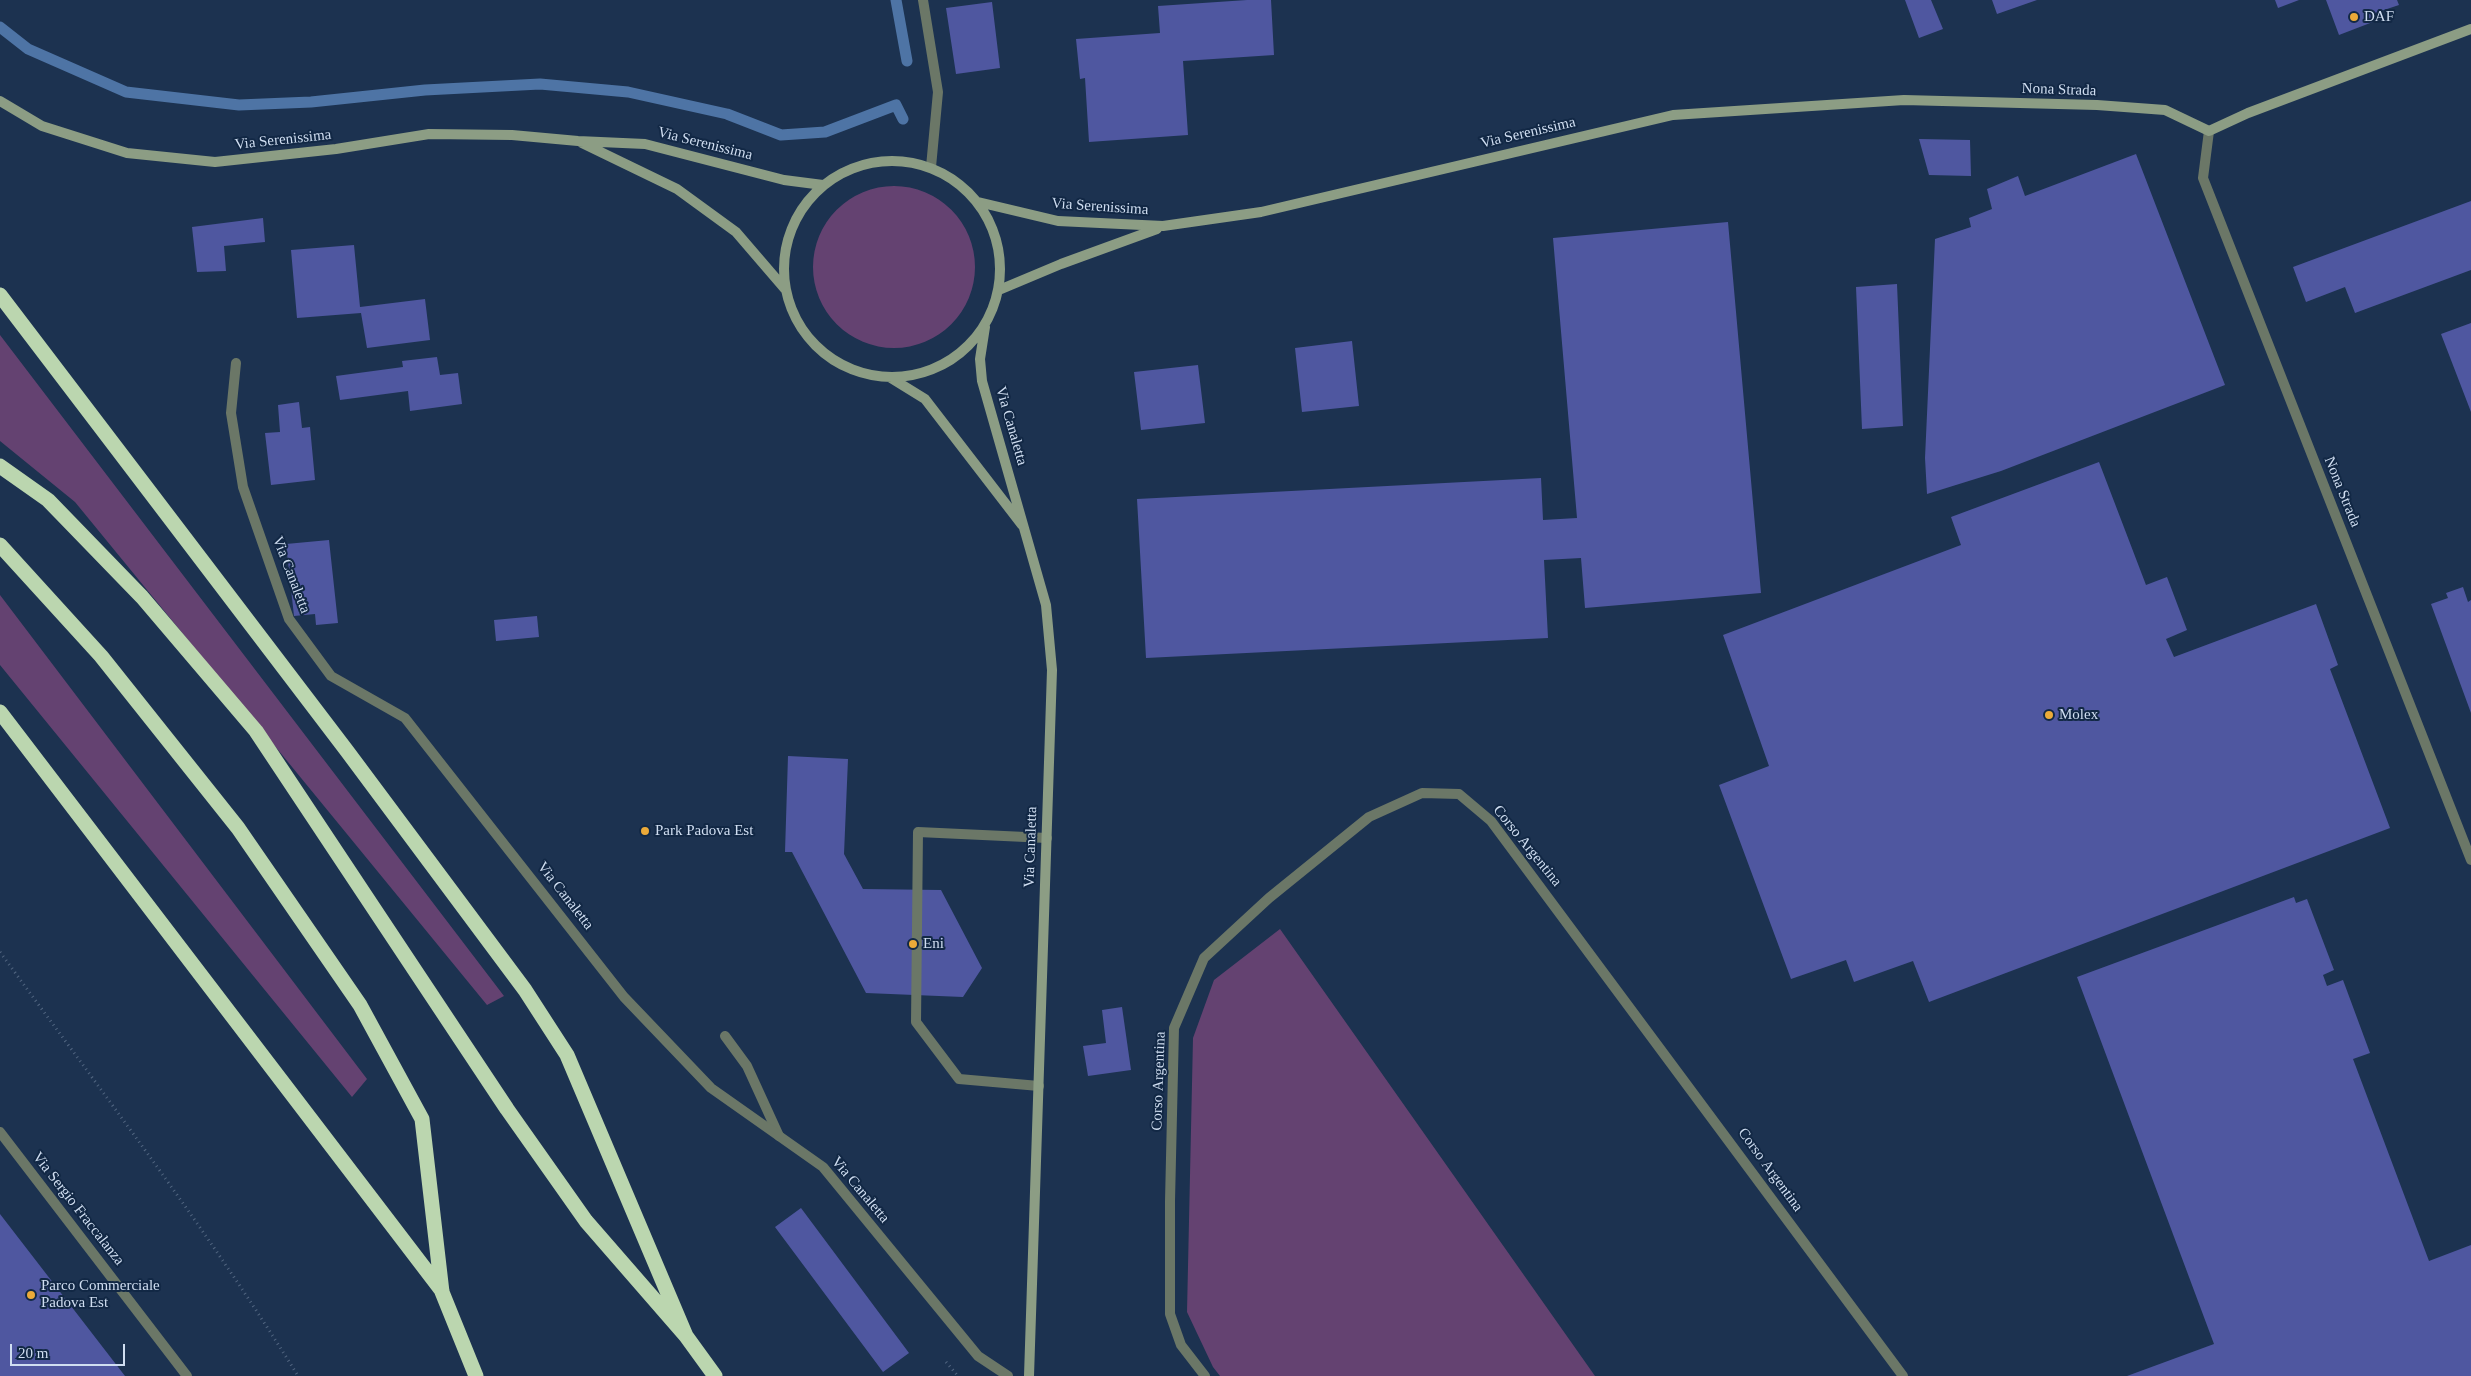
<!DOCTYPE html>
<html>
<head>
<meta charset="utf-8">
<style>
  body { margin:0 }
  #map { position:relative; width:2471px; height:1376px; overflow:hidden; background:#1c3250; font-family:Georgia,serif }
  canvas { display:block }
  .scale { position:absolute; left:10px; top:1344px; width:115px; height:22px; box-sizing:border-box; border:2px solid #d0def1; border-top:0; padding-left:6px; font-size:15px; line-height:18px; white-space:nowrap; color:#d0def1; -webkit-text-stroke:4px #122845; paint-order:stroke }
</style>
</head>
<body>
<div id="map">
<canvas width="2471" height="1376"></canvas>
<div class="scale">20 m</div>
</div>
<script>
const c = document.querySelector('canvas').getContext('2d');
c.lineJoin = 'round';
function fill(path, color) {
  c.fillStyle = color;
  c.fill(path, 'evenodd');
}
function trace(path, color, width, dash) {
  c.strokeStyle = color;
  c.lineWidth = width;
  c.lineCap = dash ? 'butt' : 'round';
  c.setLineDash(dash || []);
  c.stroke(path);
}
function write(font, color, halo, rows, align = 'center') {
  c.font = font + ' Georgia,serif';
  c.lineWidth = 4;
  c.setLineDash([]);
  c.textBaseline = 'middle';
  c.strokeStyle = halo;
  c.fillStyle = color;
  for (const [text, x, y, turn = 0] of rows) {
    c.save();
    c.translate(x, y);
    c.rotate((+turn || 0) * Math.PI / 180);
    c.textAlign = isNaN(turn) ? turn : align;
    if (halo) c.strokeText(text, 0, 0);
    c.fillText(text, 0, 0);
    c.restore();
  }
}
const green = new Path2D(`
  M813 267a81 81 0 1 1 162 0a81 81 0 1 1-162 0Z
  M0 335 504 996 487 1005 75 502 0 441Z
  M0 595 367 1079 352 1097 0 665Z
  M1280 929 1595 1376H1220L1213 1367 1187 1312 1193 1038 1214 980Z`);
const stream = new Path2D(`
  M896 0 907 61
  M0 27 28 49 126 92 239 105 311 102 425 90 540 84 628 92 727 114 781 135 825 132 896 105 903 119`);
const building = new Path2D(`
  M1247 0H1271L1274 55 1183 61 1188 135 1089 142 1085 78 1080 79 1076 39 1160 33 1158 6Z
  M1905 0H1931L1943 29 1919 38Z
  M1992 0H2037L1997 14Z
  M2275 0H2299L2278 8Z
  M2326 0H2397L2399 5 2375 13 2378 20 2339 35Z
  M992 2 1000 68 956 74 946 8Z
  M1919 139 1970 140 1971 176 1929 175Z
  M2136 154 2225 385 2001 471 1927 494 1925 458 1935 239 1971 227 1969 218 1992 209 1987 189 2018 176 2025 196Z
  M2471 201V270L2355 313 2345 287 2306 302 2293 267Z
  M263 218 265 242 224 246 226 271 197 272 192 227Z
  M1728 222 1761 593 1585 608 1581 558 1544 560 1548 638 1146 658 1137 499 1541 478 1543 520 1577 518 1553 238Z
  M354 245 360 307 425 299 430 340 367 348 361 313 297 318 291 250Z
  M1897 284 1903 426 1862 429 1856 287Z
  M2471 323V412L2441 334Z
  M1352 341 1359 406 1302 412 1295 348Z
  M437 357 440 375 458 373 462 404 410 411 408 391 340 400 336 376 403 367 402 361Z
  M1198 365 1205 423 1141 430 1134 372Z
  M299 402 302 428 310 427 315 480 271 485 265 433 280 432 278 405Z
  M2099 462 2146 585 2167 577 2187 630 2166 639 2174 657 2316 604 2338 665 2330 669 2390 828 1929 1002 1913 961 1854 982 1846 960 1791 979 1719 785 1769 766 1723 635 1961 545 1951 517Z
  M329 540 338 623 316 625 315 614 294 616 286 544Z
  M2463 587 2468 602 2471 600V713L2431 604 2448 598 2446 593Z
  M537 616 539 637 496 641 494 620Z
  M788 756 848 759 844 854 863 889 941 890 982 968 963 997 866 993 792 852H785Z
  M2294 897 2296 903 2307 899 2334 970 2323 975 2327 986 2343 980 2370 1053 2353 1059 2429 1261 2471 1245V1376H2127L2214 1344 2077 977Z
  M1122 1007 1131 1070 1088 1076 1083 1046 1106 1043 1102 1010Z
  M801 1208 909 1353 883 1372 775 1227Z
  M0 1214 125 1376H0Z`);
const path = new Path2D(`
  M0 952C102 1092 207 1229 298 1376
  M946 1362 958 1376`);
const lane = new Path2D(`
  M725 1036 747 1066 779 1136
  M1039 1086 959 1079 916 1022 918 832 1047 838
  M0 1132 187 1376
  M1205 1376 1181 1345 1170 1314V1201L1174 1028 1204 958 1269 898 1369 817 1422 793 1459 794 1491 821 1903 1376`);
const street = new Path2D(`
  M923 0 938 92 931 167
  M2209 131 2203 178 2471 860
  M236 363 231 413 243 487 289 619 331 676 405 718 624 997 711 1088 823 1167 978 1356 1008 1376`);
const secondary = new Path2D(`
  M0 101 42 126 127 153 215 162 336 149 429 134 512 135 578 141 645 144 784 180 823 185
  M582 143 677 189 736 232 785 289
  M784 269a108 108 0 1 1 216 0a108 108 0 1 1-216 0Z
  M978 202 1058 221 1163 226 1261 212 1673 115 1904 100 2097 105 2165 110 2209 131 2248 113 2471 29
  M999 290 1061 264 1157 229
  M985 327 980 359 982 381 1046 605 1052 670 1029 1376
  M891 378 925 399 1022 525`);
const highway = new Path2D(`
  M0 295 347 751 525 990 567 1055 686 1336
  M0 466 48 500 142 597 256 731 507 1109 586 1221 686 1336 715 1376
  M0 545 101 656 238 828 360 1005 422 1119 442 1292 476 1376
  M0 712 442 1291`);
const markers = [
  [2354,17,5,"#ebaa39"],
  [2049,715,5,"#ebaa39"],
  [645,831,5,"#ebaa39"],
  [913,944,5,"#ebaa39"],
  [31,1295,5,"#ebaa39"]
];
const poiNames = [
  ["DAF",2364,17],
  ["Molex",2059,715],
  ["Park Padova Est",655,831],
  ["Eni",923,944],
  ["Parco Commerciale",41,1286],
  ["Padova Est",41,1303]
];
const streetNames = [
  ["Nona Strada",2059,90,2],
  ["Via Serenissima",1528,133,-13],
  ["Via Serenissima",283,140,-6],
  ["Via Serenissima",705,144,14],
  ["Via Serenissima",1100,207,4],
  ["Via Canaletta",1011,426,74],
  ["Nona Strada",2342,492,68],
  ["Via Canaletta",291,575,69],
  ["Corso Argentina",1527,846,51],
  ["Via Canaletta",1031,847,-88],
  ["Via Canaletta",565,896,52],
  ["Corso Argentina",1159,1081,-88],
  ["Corso Argentina",1770,1170,54],
  ["Via Canaletta",860,1190,50],
  ["Via Sergio Fraccalanza",78,1209,52]
];
fill(green, '#644271');
trace(stream, '#4e74a5', 11);
fill(building, '#4f57a0');
trace(path, '#526681', 3, [1, 4]);
trace(lane, '#6b7767', 10);
trace(street, '#6b7767', 10);
trace(secondary, '#8c9d84', 10);
trace(highway, '#bbd6af', 15);
for (const [x, y, r, color] of markers) {
  const dot = new Path2D();
  dot.arc(x, y, r, 0, 2 * Math.PI);
  c.fillStyle = color;
  c.fill(dot);
  trace(dot, '#122845', 2);
}
write('15px', '#d0def1', '#122845', poiNames, 'left');
write('15px', '#d0def1', '#122845', streetNames);
</script>
</body>
</html>
